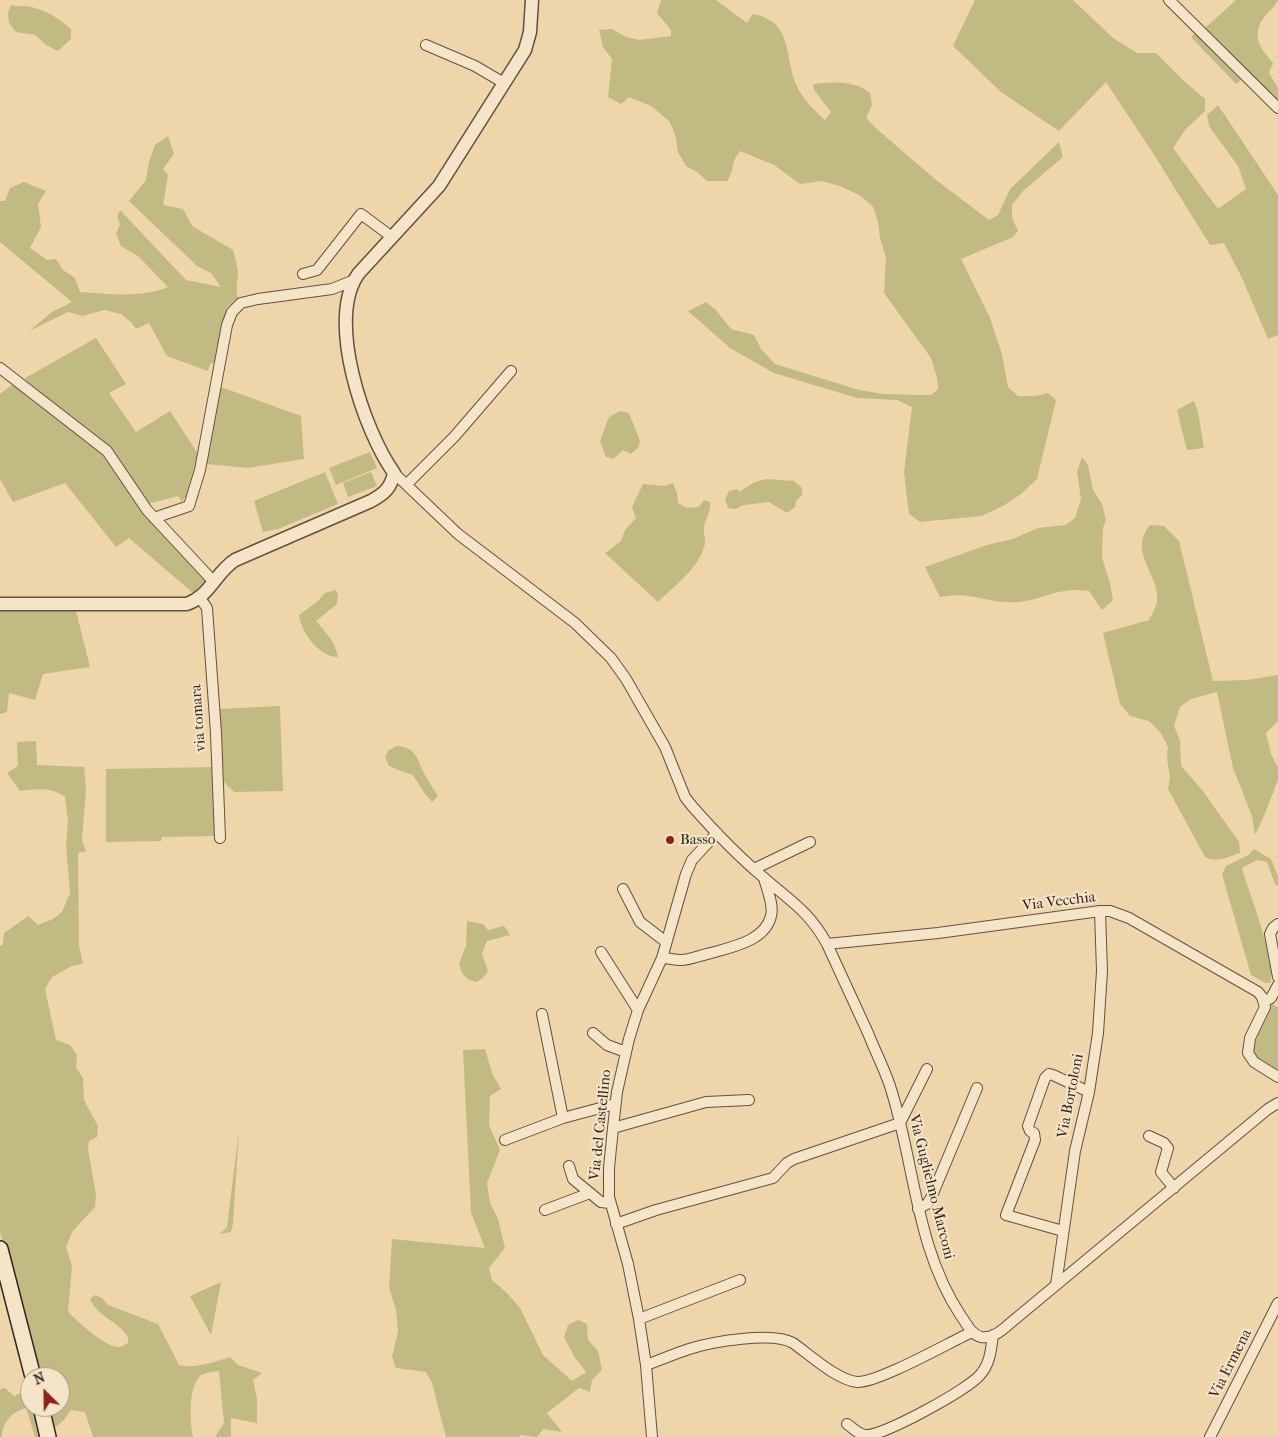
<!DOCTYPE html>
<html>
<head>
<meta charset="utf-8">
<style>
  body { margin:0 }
  #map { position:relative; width:1278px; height:1437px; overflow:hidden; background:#efd5aa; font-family:"IM FELL French Canon",serif }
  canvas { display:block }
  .north { position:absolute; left:20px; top:1367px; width:50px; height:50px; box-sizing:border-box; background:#f5e4c8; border:1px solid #a69884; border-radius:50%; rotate:337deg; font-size:14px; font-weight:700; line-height:20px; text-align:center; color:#2f261e }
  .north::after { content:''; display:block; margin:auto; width:18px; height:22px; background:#8f2418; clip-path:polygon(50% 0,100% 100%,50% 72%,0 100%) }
</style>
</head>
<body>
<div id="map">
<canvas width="1278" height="1437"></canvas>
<div class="north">N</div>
</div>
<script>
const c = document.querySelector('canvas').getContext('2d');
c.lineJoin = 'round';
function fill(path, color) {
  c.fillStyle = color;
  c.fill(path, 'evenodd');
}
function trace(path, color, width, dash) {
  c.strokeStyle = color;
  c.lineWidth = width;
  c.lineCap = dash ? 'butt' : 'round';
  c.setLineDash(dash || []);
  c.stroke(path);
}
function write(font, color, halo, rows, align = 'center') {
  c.font = font + ' "IM FELL French Canon",serif';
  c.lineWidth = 4;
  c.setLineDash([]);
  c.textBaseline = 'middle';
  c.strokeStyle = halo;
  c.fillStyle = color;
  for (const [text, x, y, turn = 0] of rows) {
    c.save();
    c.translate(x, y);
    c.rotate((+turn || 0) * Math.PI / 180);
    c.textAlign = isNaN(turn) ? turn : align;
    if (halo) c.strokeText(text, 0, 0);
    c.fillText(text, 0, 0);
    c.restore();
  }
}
const green = new Path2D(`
  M661 0H716L747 23 753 14C793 22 784 54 796 84 802 99 813 109 825 120L831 112 814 90 813 84C833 82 854 80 870 93L872 105 866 118 878 130 936 180 989 220 998 215 1010 189 1059 142 1063 157 1024 190 1012 205V218L1018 231 1013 237 961 259 990 318 1002 354 1008 387 1018 396H1035L1048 393 1056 400 1037 479 1021 494 1003 506 981 516 920 522 909 514 904 472 912 407 897 400 857 398 774 373 730 348 688 311 706 302 716 310 731 329 754 335 761 349 775 364 859 390 883 394 921 395H931L938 389 937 378 931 358 884 293 886 258 880 238 878 221 873 207 861 196 840 186 822 181 800 184 774 165 740 151C730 163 735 170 727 181H707L697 172 686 166 678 152 676 138 670 122 651 106 629 97 621 104 608 97 612 59 603 47 599 30 612 29 626 37 639 40 671 36V30L657 13Z
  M975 0H1073L1113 38 1137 53H1156L1184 81 1205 99V111L1185 130 1173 148 1218 209 1246 189 1238 166 1209 126 1207 115 1218 105 1278 195V335L1268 339 1242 278 1224 243 1210 245 1153 153 1106 82 1059 131 1001 92 953 46Z
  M1236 0H1278C1275 6 1270 10 1266 15 1250 34 1259 47 1273 63L1269 73 1278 88V103L1204 29Z
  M11 5C18 7 22 6 27 6 44 9 59 18 71 29V39L58 51 46 45 35 35 16 32 9 23 8 13Z
  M1195 33 1241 80 1236 84 1191 37Z
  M168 136 174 154 163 169 168 175 163 205 183 209 192 226 233 250C235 257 237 264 238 272 238 281 235 288 238 298L227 307 217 361 210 364 208 371 167 356 149 323 136 329 132 323 121 314 104 310 83 316 68 312 29 331 52 312 72 302 0 242V201H5L10 188 24 182 46 191 38 204 41 227 30 248 47 260 56 259 63 270 75 278 80 292C107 294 144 298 168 287L138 256 121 246 116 234 120 224 117 216 120 210 186 280 221 287 211 273 197 266 129 201 146 180 149 162 155 145Z
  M96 338 126 384 109 393 136 432 170 411 198 454 186 496 182 502 178 496 147 504 117 460 33 390 25 378Z
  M13 384 104 454 148 519 206 580 193 593 129 538 116 547 65 483 13 502 0 479V394Z
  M221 387 301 416 304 459 248 468 206 464Z
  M1194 401 1198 412 1204 448 1187 450 1177 410Z
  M620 411 629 413 640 441 638 448 631 454 623 450 613 459 606 457 600 441 609 417Z
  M370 452 377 468 336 485 329 468Z
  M1082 457 1088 465 1093 490 1102 504 1106 520 1103 528 1102 557 1110 584 1113 600 1102 610 1089 591C1058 586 1044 600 1017 602 997 604 979 596 959 595 953 595 946 596 940 597L925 567 987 545 1013 539 1038 528 1066 525 1075 518 1081 499 1077 472Z
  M325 472 338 504 278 529 263 532 254 501Z
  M371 472 377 486 348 497 343 483Z
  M767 479 794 481 802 488V495L796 501 795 507 787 513 769 502 744 505 735 509 728 508 725 499 729 491 738 489 739 492 755 482Z
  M673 483 677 493 678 503 687 508 699 507 704 500 710 502C711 514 705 518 704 528 703 534 706 539 705 544 699 569 675 585 658 602L605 553 621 541 625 530 636 518 632 507 643 484 664 486Z
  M1150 525 1164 526 1179 541 1213 681 1247 680 1278 675V721L1266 733 1271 754 1278 767V780L1264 816 1255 835 1252 816 1233 768 1217 692 1191 699 1180 707 1174 726 1180 740 1181 766 1203 791 1239 842 1240 853C1228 857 1217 863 1205 857L1168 789 1170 778 1167 758 1168 747 1161 733 1149 721 1130 716 1120 704 1103 633 1149 620C1151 615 1156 608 1157 602 1161 575 1127 553 1150 525Z
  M336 590 338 595 337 604 316 621C326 633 335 641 338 657 319 657 301 632 299 615L317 602 325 593Z
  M0 610 76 611 90 667 43 674 35 700 9 693 7 712 0 714Z
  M280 706 283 791 234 792 224 782 219 709Z
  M36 741 37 765 84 767 86 790 82 840 86 851 78 853 79 945 83 964 72 966 52 977 45 989 56 1040 70 1045 77 1055 76 1068 83 1078 84 1100 98 1126 97 1137 89 1141 88 1150 96 1194 95 1207 72 1232 66 1247 72 1266 68 1312C78 1321 106 1349 120 1347 123 1346 125 1344 128 1343V1337C118 1321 98 1317 90 1299L95 1295 102 1298 108 1305 158 1324 179 1365C194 1369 215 1362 230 1357L238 1365 262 1373 253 1380 257 1399V1423L231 1418V1437H215L224 1423 219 1371C212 1372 206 1372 200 1376 188 1388 190 1421 193 1437H93L85 1412 71 1410 64 1420 52 1430 46 1407H60V1377H38L0 1232V946L3 944 4 933 28 916 38 925 53 919 62 912 70 893 66 845 68 822 65 797C50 787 37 789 20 791L7 773 18 766 17 742Z
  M396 746C415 747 416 756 423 771 427 780 433 788 438 796L432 802 425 794 413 775C404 773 398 769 389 766L385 757 388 751Z
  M215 767V836L162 837 161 841 106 842V769Z
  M1254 849 1271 859 1278 876V886L1275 884 1267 862 1257 860 1242 868C1248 891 1278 964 1270 983H1265L1251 975 1222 874 1226 866 1248 855Z
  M467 921 483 924 488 930 504 926 510 935 487 941 482 954 488 971 482 979 476 982 469 980 462 973 459 963 466 946Z
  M1272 1004 1278 1007V1071C1272 1067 1263 1063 1258 1058 1245 1045 1270 1019 1272 1004Z
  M485 1049 492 1073 501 1089 490 1096 489 1125 500 1150 487 1183 490 1203 498 1219 505 1248 489 1268 492 1280 507 1293 520 1308 543 1355 572 1381 586 1372 575 1358 564 1337 568 1325 578 1320 587 1324 588 1340 598 1351 602 1370 592 1380 590 1392 579 1388 547 1413 562 1432 543 1429 537 1437 520 1435V1437H446L432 1383 426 1372 396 1368 392 1357 398 1331 396 1310 389 1287 392 1239 485 1248 471 1213 463 1050Z
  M239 1130 233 1223 231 1232 220 1234 227 1227Z
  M221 1282 211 1335 190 1296Z
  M5 1388 14 1396 21 1393H30V1407H34L42 1437H35L26 1408C12 1412 2 1422 2 1437H0V1389Z`);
const minor = new Path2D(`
  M1169 0 1278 108
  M426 45 475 66 504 83
  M303 274 317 270 361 214 392 237
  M0 368 107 451 147 510 214 582
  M394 473 458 534 575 623 611 658 626 679 665 747 685 797 692 806C714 831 738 856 763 877 790 901 809 911 827 944 841 974 854 1003 868 1033 875 1051 884 1068 890 1086 915 1163 915 1247 961 1316 967 1324 971 1334 981 1337 992 1339 1001 1331 1008 1325L1268 1109 1278 1103
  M407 484 454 437 511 371
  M154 518 189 506 200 470 227 325 232 312 241 303 258 299 332 289 352 281
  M200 598 207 608 216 733 220 838
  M754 869 810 842
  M623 889 640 922 666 942
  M1278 924 1273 928 1270 934 1278 977
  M827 944 938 933 1100 911H1110L1129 918 1258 992 1262 997 1265 1007 1250 1038 1248 1053 1254 1062 1278 1077
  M601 952 638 1010
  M662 958C668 958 675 960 681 960 691 960 701 955 711 953 732 947 765 941 771 916 774 905 767 890 764 878
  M1264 1002 1271 998 1278 985
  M542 1014 563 1118
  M593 1033 607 1045 626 1052
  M613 1128 706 1102 749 1100
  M1149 1136 1164 1143 1168 1148 1161 1172 1174 1188
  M505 1140 563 1118 615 1104
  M569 1166 573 1179 601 1202 610 1203
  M918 1209 927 1204 931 1198 977 1088
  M545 1210 590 1193
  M616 1224 656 1210 773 1178 787 1163 794 1159 900 1123 927 1069
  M1063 1231 1006 1215 1035 1140 1034 1133 1030 1131 1028 1126 1045 1078 1049 1074 1053 1075 1089 1092
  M1056 1285 1075 1151 1089 1092 1098 1033 1102 971 1100 911
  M639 1319 740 1280
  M646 1365C660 1360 674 1354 689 1349 711 1342 773 1331 793 1343 810 1355 837 1380 857 1382 878 1383 950 1342 972 1332
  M847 1424C853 1428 860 1436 867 1435 885 1435 967 1390 980 1375 990 1364 991 1350 993 1335
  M652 1437 646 1365 639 1319 628 1264 609 1197V1168L613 1128 617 1092 629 1039 638 1010 662 958 686 874 692 860 717 833
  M1210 1437 1278 1303`);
const tertiary = new Path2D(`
  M0 604H187C211 595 215 573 235 560L371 501C384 494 391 488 394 473 364 431 325 318 359 273L439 186 525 50 530 32 532 0`);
const secondary = new Path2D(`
  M0 1249 33 1377
  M41 1407 48 1437`);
const markers = [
  [670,840,5,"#8f2418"]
];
const streetNames = [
  ["via tomara",199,718,-94],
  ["Via Vecchia",1059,902,-7],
  ["Via Bortoloni",1071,1096,-79],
  ["Via del Castellino",601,1125,-84],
  ["Via Guglielmo Marconi",931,1187,76],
  ["Via Ermena",1231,1364,-63]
];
const poiNames = [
  ["Basso",680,840]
];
fill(green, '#c1bb83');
trace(minor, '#5f5241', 12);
trace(tertiary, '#5f5241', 15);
trace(secondary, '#2f261e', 18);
trace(minor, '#f5e4c8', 10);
trace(tertiary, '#f5e4c8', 12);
trace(secondary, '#f5e4c8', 15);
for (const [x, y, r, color] of markers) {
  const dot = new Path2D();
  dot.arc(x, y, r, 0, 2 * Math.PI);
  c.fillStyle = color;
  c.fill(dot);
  trace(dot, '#f5e4c8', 2);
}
write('15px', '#2f261e', '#f5e4c8', streetNames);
write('15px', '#2f261e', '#f5e4c8', poiNames, 'left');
</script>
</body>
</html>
